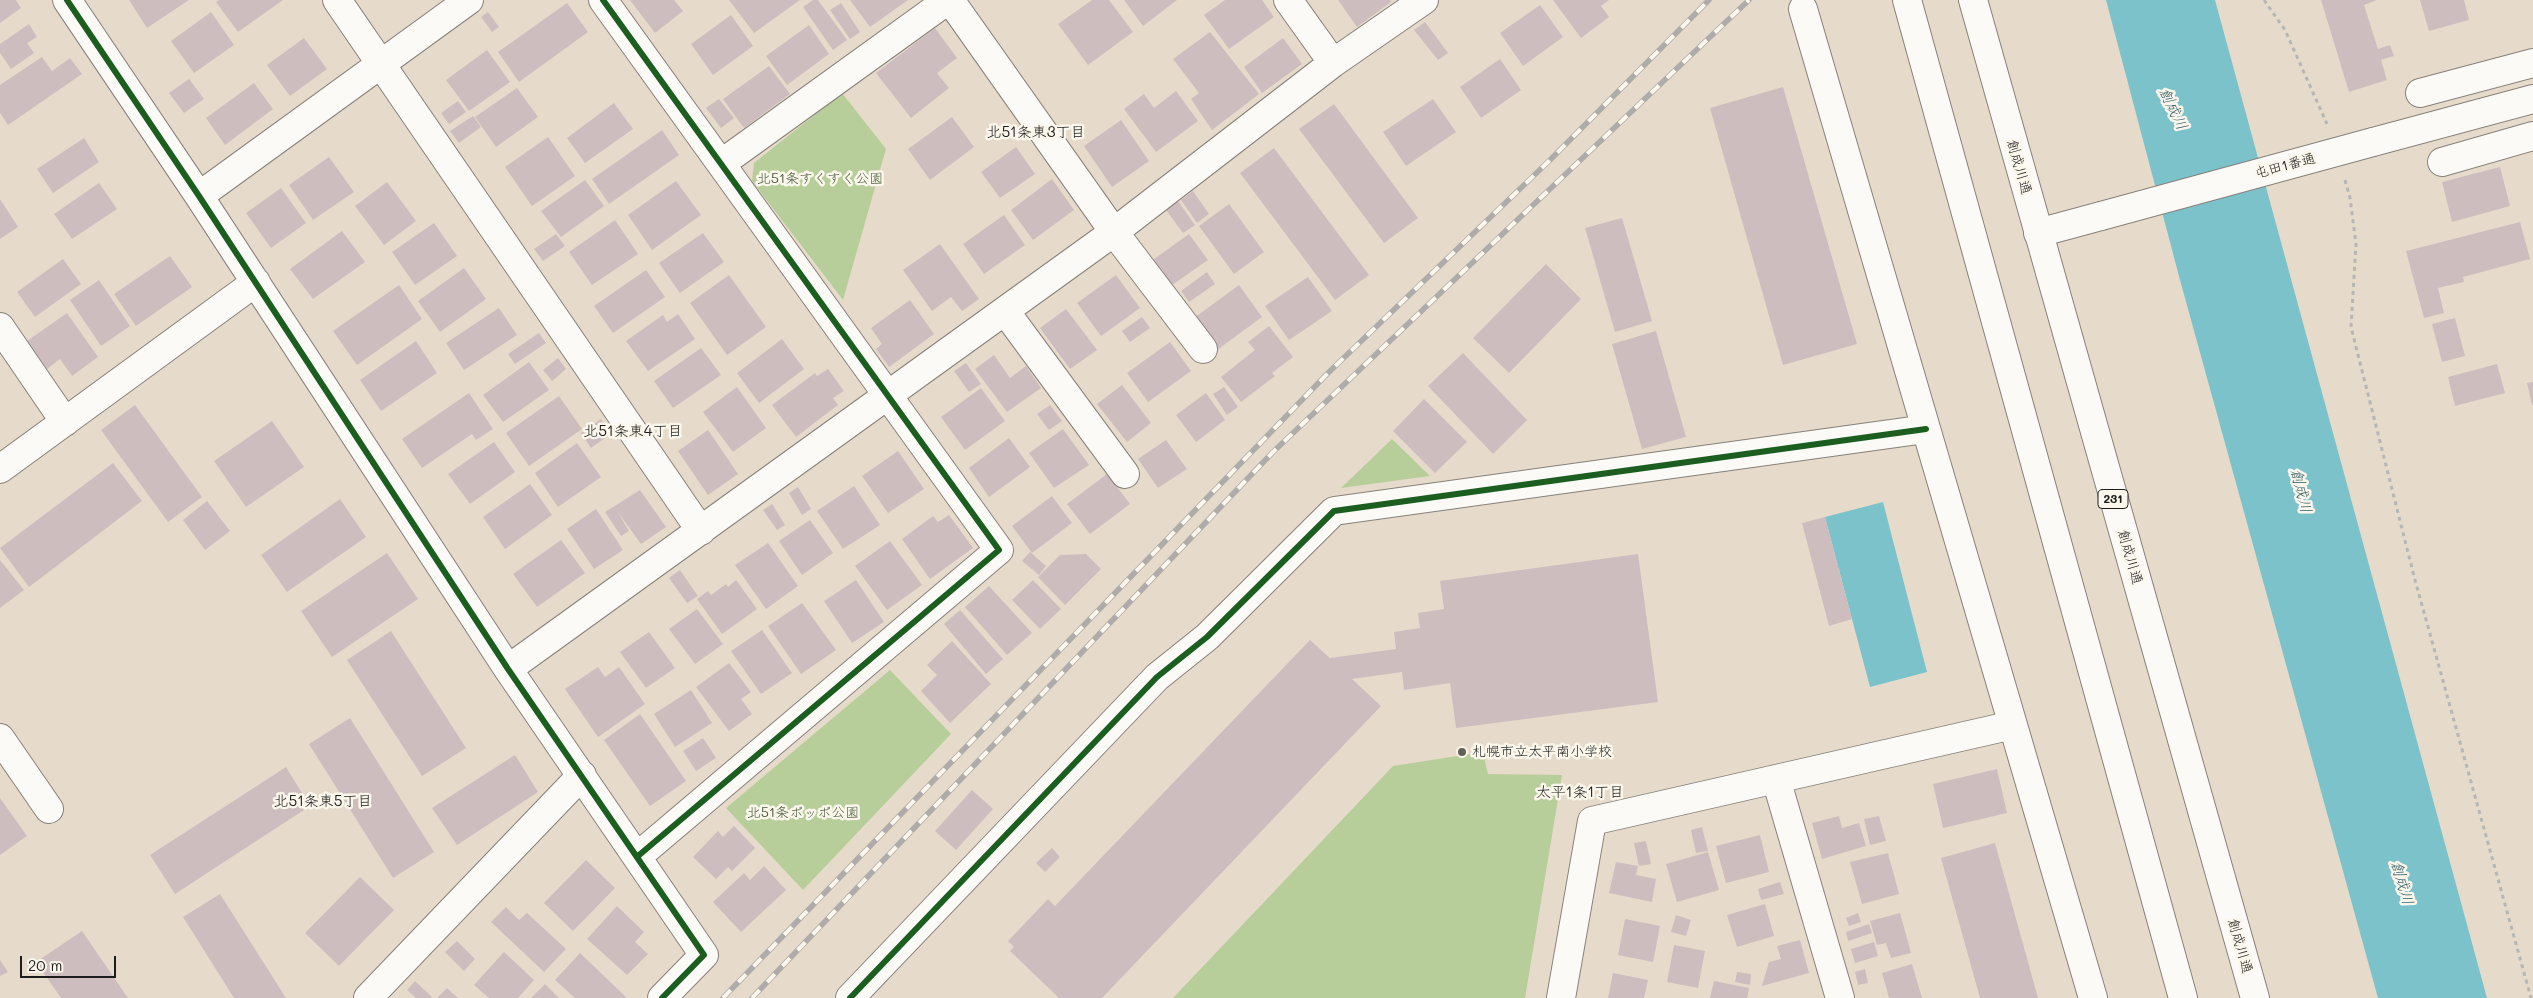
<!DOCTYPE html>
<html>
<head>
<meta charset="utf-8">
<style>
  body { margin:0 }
  #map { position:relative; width:2533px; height:998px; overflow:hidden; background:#e6dbcb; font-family:Mali,sans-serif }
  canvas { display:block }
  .scale { position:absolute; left:20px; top:956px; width:96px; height:22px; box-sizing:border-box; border:2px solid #1c1c1c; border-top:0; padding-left:6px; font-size:15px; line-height:18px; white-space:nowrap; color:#1c1c1c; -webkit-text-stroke:4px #fbf7ec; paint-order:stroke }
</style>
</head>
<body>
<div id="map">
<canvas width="2533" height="998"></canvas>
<div class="scale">20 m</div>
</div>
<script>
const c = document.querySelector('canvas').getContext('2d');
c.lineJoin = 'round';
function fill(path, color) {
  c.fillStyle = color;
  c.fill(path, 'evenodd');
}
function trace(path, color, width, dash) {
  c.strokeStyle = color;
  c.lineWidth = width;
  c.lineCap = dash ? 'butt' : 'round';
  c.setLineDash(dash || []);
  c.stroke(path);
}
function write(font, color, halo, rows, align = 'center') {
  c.font = font + ' Mali,"Klee One",sans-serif';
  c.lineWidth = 5;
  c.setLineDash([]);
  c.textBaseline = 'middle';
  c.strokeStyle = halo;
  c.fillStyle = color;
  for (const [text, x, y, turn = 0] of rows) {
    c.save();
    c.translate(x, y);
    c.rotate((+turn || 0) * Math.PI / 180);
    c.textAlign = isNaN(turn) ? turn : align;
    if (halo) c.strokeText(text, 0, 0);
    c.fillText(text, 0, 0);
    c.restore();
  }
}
const green = new Path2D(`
  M842 93 886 149 843 300 752 181 754 163Z
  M1392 439 1430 476 1341 488Z
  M890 670 951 734 803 890 726 808Z
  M1483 752 1488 774 1562 775 1525 998H1173L1393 766Z`);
const water = new Path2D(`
  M2106 0H2215L2487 998H2378L2180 280Z
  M1883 502 1927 672 1870 687 1825 517Z`);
const building = new Path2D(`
  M0 0H16L21 8 0 23Z
  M129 0H189L147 28Z
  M219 0H283L238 32 216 2Z
  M630 0H674L683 11 655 33Z
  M729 0H800L754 33Z
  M813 0H818L847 40 833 50 803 7Z
  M850 0H908L870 27Z
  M1092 0H1109L1133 32 1088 65 1058 24Z
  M1124 0H1177L1143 26Z
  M1225 0H1262L1274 17 1229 49 1204 15Z
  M1338 0H1390L1391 2 1357 27Z
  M1553 0H1609L1601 6 1609 17 1581 38Z
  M2321 0H2377L2364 5 2378 49 2390 45 2394 56 2381 60 2387 80 2349 92Z
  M2420 0H2464L2469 20 2429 31Z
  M567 3 588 32 519 82 498 52Z
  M841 3 860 32 850 39 830 10Z
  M1540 5 1563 37 1523 66 1500 33Z
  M211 12 234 45 194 73 171 41Z
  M488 12 499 27 492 32 481 17Z
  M731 15 753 46 713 75 691 44Z
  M1425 22 1448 53 1438 60 1414 30Z
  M29 24 37 37 27 43 34 53 11 69 0 53V44Z
  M809 25 829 54 787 85 766 56Z
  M935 28 957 58 937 73 949 88 911 118 876 73Z
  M1210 32 1259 94 1212 130 1191 99 1199 93 1173 59Z
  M304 38 327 69 290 96 267 65Z
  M1283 38 1302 64 1262 93 1244 67Z
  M487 50 510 82 469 111 446 80Z
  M42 57 52 71 70 58 82 74 8 125 0 113V85Z
  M1500 59 1521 90 1481 118 1460 87Z
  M769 66 790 94 744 128 723 99Z
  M189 79 204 99 184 113 169 93Z
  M254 83 273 109 225 145 206 118Z
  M1783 87 1857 344 1783 365 1710 108Z
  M517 88 538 117 496 147 475 117Z
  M1176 91 1198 121 1156 152 1124 109 1144 94 1154 108Z
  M719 99 734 118 721 128 706 108Z
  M1433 99 1456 132 1406 166 1383 132Z
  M458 101 466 112 449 124 441 113Z
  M614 103 633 129 585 163 567 138Z
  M1334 104 1418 218 1384 243 1299 129Z
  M473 116 481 127 459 143 450 131Z
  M952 117 974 147 930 180 908 149Z
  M1121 120 1149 161 1112 187 1084 146Z
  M662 130 679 155 609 204 592 179Z
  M548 137 575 176 532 206 505 167Z
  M84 138 99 162 53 193 37 169Z
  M1016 147 1035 174 1000 198 981 172Z
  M1274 148 1369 275 1335 300 1240 173Z
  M329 157 354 192 313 220 289 185Z
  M2500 167 2510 206 2452 222 2442 182Z
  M1052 179 1074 210 1033 240 1011 210Z
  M585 180 604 206 561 237 541 211Z
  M676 181 701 215 652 250 628 215Z
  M387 182 416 221 384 245 355 206Z
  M99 183 117 209 72 239 54 214Z
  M281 188 306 223 271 248 246 213Z
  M1193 191 1209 214 1197 223 1181 200Z
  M0 199 18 227 0 239Z
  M1178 201 1195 225 1183 233 1166 210Z
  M1229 204 1264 252 1234 274 1199 226Z
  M1004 215 1025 245 984 274 963 244Z
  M1622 218 1652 321 1615 332 1585 228Z
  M615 220 638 254 592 285 569 252Z
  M2520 222 2530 259 2463 277 2464 282 2438 288 2444 313 2424 318 2406 251Z
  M434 223 457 256 415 285 392 252Z
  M342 231 365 262 313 299 290 269Z
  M703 233 724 262 680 293 659 263Z
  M556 234 565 246 543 261 534 249Z
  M1189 234 1208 260 1169 287 1150 262Z
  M940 244 979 299 962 311 951 297 932 311 903 270Z
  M170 256 192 287 136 326 114 294Z
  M63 259 81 284 35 317 17 292Z
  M1546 264 1581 299 1509 373 1473 338Z
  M464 268 486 299 440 332 418 301Z
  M646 270 665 297 613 333 594 306Z
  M1207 272 1215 284 1189 302 1181 291Z
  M729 275 766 327 727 355 690 303Z
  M1116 275 1140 308 1101 336 1077 303Z
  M1308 277 1332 311 1289 340 1265 306Z
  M99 280 130 326 101 346 70 300Z
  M399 285 422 319 357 365 333 331Z
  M1239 285 1262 317 1217 350 1194 318Z
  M910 300 934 334 889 367 876 349 882 344 871 328Z
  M499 308 517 335 464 370 446 343Z
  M1066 309 1097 350 1070 369 1040 328Z
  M67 313 98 357 72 376 60 359 47 369 27 341Z
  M678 314 695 339 648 371 626 341 663 315 667 322Z
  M1142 317 1150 328 1130 342 1122 331Z
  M2455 318 2465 356 2442 362 2432 324Z
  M1269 326 1293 357 1272 373 1275 376 1241 402 1221 377 1255 350 1248 342Z
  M1656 331 1686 437 1642 449 1612 344Z
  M539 333 546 343 515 364 508 354Z
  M782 339 804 369 759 403 737 373Z
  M416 341 437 373 381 411 360 380Z
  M1170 342 1191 371 1148 402 1127 373Z
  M701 348 721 375 673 408 654 381Z
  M1463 353 1527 420 1493 454 1428 386Z
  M994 355 1010 378 1026 366 1041 388 1007 412 975 369Z
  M558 358 566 369 552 381 543 370Z
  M529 362 549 390 503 422 483 395Z
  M966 363 981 384 969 392 954 371Z
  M2497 364 2505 393 2455 406 2448 377Z
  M828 369 844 391 833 398 838 405 796 437 772 405 815 373 817 376Z
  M2533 382V405H2532L2527 383Z
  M1122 385 1151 423 1127 442 1097 404Z
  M737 387 766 428 733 452 703 412Z
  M1224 387 1238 407 1227 415 1213 394Z
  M981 388 1005 421 965 450 941 417Z
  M469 393 493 429 476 440 472 434 422 468 402 439Z
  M1206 393 1225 420 1196 442 1176 415Z
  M559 396 582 429 529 466 506 433Z
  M1424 399 1467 442 1435 473 1393 431Z
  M135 405 202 497 168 522 101 430Z
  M1050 405 1062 421 1049 430 1037 414Z
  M601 419 611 434 591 448 581 433Z
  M272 421 304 467 246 507 214 461Z
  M1063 429 1089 465 1054 488 1029 453Z
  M708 430 738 474 708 495 678 451Z
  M1009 438 1030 467 989 497 969 468Z
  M1166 440 1187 469 1158 488 1138 459Z
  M494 442 515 472 470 504 448 474Z
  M577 443 601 477 558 507 535 473Z
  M898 451 924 489 888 513 862 476Z
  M113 463 142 501 29 587 0 548Z
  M1107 474 1130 504 1090 534 1067 504Z
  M530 484 552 515 505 549 483 517Z
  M854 486 880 525 843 549 817 511Z
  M798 487 811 509 802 515 789 493Z
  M640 490 666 527 641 544 617 511 629 531 621 536 605 512Z
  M1052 496 1072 523 1032 553 1012 526Z
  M340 499 366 537 287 592 261 555Z
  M207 501 230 531 205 550 183 520Z
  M772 504 785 525 777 530 763 510Z
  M596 509 623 550 594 569 567 529Z
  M949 515 973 548 930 579 902 539 933 516 938 522Z
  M1825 517 1852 619 1829 626 1802 523Z
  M810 520 833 553 802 575 779 541Z
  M561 540 585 573 537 607 513 574Z
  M890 541 922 585 887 610 855 566Z
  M768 543 798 586 766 609 735 565Z
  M1030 552 1046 566 1039 575 1022 561Z
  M387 553 418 599 332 657 301 611Z
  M1086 554 1101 569 1065 605 1038 577 1060 555Z
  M1638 554 1658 702 1456 728 1450 683 1404 690 1402 672 1352 679 1381 706 1102 998H1059L1010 951 1014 947 1008 941 1048 899 1055 906 1310 640 1330 658 1396 649 1394 632 1420 628 1418 613 1444 609 1440 581Z
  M0 560 24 590 0 608Z
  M680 570 698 596 687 603 669 578Z
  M736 580 757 609 722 634 697 599 708 591 711 595 726 584 728 587Z
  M856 580 884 622 852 643 824 601Z
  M1033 580 1061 609 1040 629 1012 600Z
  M989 586 1032 633 1007 655 965 607Z
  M802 603 836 650 801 674 768 626Z
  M697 609 723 644 695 664 669 629Z
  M960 610 1003 659 986 674 944 624Z
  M762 630 792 673 761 694 731 651Z
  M391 631 466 748 422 776 347 660Z
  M649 632 675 668 646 688 620 652Z
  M952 641 991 684 950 723 921 691 937 675 927 665Z
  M729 663 751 692 741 699 752 714 729 731 696 687Z
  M598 667 605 677 619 667 645 704 598 737 565 689Z
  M691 690 712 723 675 747 654 714Z
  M640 714 686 781 650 806 604 740Z
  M350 718 434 852 393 878 309 744Z
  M703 738 716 758 696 771 683 751Z
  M515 755 538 792 457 845 432 808Z
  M286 767 310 806 175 894 150 855Z
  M1997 769 2007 813 1943 828 1933 784Z
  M972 790 993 809 956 850 935 831Z
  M0 798 27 836 0 855Z
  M1839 816 1842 828 1859 823 1866 846 1822 859 1812 823Z
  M1879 816 1886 841 1870 845 1864 819Z
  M734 826 755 848 732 871 728 867 716 879 693 857 718 831 723 837Z
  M1702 827 1708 851 1696 853 1691 830Z
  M1760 835 1769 872 1726 883 1716 846Z
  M1646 841 1651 864 1639 866 1634 843Z
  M1995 843 2038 998H1980L1941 858Z
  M1052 848 1060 857 1045 872 1036 863Z
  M1708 852 1719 890 1677 902 1666 864Z
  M1888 853 1899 894 1862 904 1850 862Z
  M586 860 615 888 573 931 544 903Z
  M1616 862 1638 866 1636 875 1656 879 1652 902 1609 893Z
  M764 866 786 890 741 932 713 902 744 873 750 880Z
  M360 877 394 910 339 966 305 933Z
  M1780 882 1784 894 1761 900 1758 889Z
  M220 894 286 998H234L183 917Z
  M1765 904 1774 936 1737 947 1727 915Z
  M617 906 644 932 635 942 648 954 627 975 587 939Z
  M506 907 519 920 527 913 566 949 544 972 491 922Z
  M1858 913 1861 922 1849 926 1846 918Z
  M1900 913 1911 953 1891 958 1886 943 1877 945 1870 921Z
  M1676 915 1691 920 1686 936 1671 932Z
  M1625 919 1660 926 1653 962 1618 955Z
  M1869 924 1872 933 1848 941 1846 932Z
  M82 931 128 998H61L36 962Z
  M1800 940 1809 973 1762 986 1769 962 1781 959 1777 946Z
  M457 941 475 959 464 971 445 952Z
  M1874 942 1878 956 1855 963 1851 949Z
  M1674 945 1705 951 1698 988 1667 982Z
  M504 952 534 980 518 998H489L474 985Z
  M580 953 626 997 625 998H575L555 980Z
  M0 960 8 972 0 976Z
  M1912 964 1922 998H1889L1882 973Z
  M1865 969 1868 983 1858 985 1855 972Z
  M1737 972 1751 974 1750 985 1735 982Z
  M1613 973 1648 980 1644 998H1608Z
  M415 981 432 997 431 998H416L407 990Z
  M1714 981 1749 988 1747 998H1710Z
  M545 984 559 998H531Z
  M447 988 458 998H437Z`);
const path = new Path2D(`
  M2264 0 2285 30 2327 124
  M2345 180 2350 198 2356 244 2351 327 2415 580 2531 998`);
const minor = new Path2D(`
  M67 0 199 196 508 669 704 955 662 998
  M337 0 701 531
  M603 0 999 550 638 856
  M950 0 1114 232 1203 349
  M1288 0 1333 63
  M1803 9 2093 998
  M2420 93 2533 63
  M2373 142 2533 99
  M2442 162 2533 136
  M722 163 948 0
  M199 196 469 0
  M2038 233 2101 216
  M1005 311 1125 474
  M0 327 65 422
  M0 469 256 282
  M508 669 1114 232 1333 63 1424 0
  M0 738 49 809
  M1776 779 1840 998
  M368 998 582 775
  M850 998 1157 677 1207 637 1334 511 1926 429
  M1561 998 1592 821 2013 725`);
const highway = new Path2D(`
  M1907 0 2183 998
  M1973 0 2255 998`);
const rail = new Path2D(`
  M723 998 1329 372 1549 161 1709 0
  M752 998 1273 452 1749 0`);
const minorBridge = new Path2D(`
  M2101 216 2373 142`);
const cycleway = new Path2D(`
  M67 0 199 196 508 669 704 955 662 998
  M603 0 999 550 638 856
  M850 998 1157 677 1207 637 1334 511 1926 429`);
const markers = [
  [1462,752,5,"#635f59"]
];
const shields = [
  [2113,499,30]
];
const shieldNames = [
  ["231",2113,499]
];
const streetNames = [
  ["屯田1番通",2285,166,-15],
  ["創成川通",2019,167,74],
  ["創成川通",2130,557,74],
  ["創成川通",2240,946,74]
];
const parkNames = [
  ["北51条すくすく公園",820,179],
  ["北51条ポッポ公園",803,813]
];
const poiNames = [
  ["札幌市立太平南小学校",1472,752]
];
const waterNames = [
  ["創成川",2173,109,64],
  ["創成川",2301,491,76],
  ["創成川",2402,883,74]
];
const neighbourhoodNames = [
  ["北51条東3丁目",1036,132],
  ["北51条東4丁目",633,431],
  ["太平1条1丁目",1580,792],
  ["北51条東5丁目",323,801]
];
fill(green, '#b8ce9a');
fill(water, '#7bc2ca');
fill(building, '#cebdbe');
trace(minor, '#87817a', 30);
trace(highway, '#87817a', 30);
trace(path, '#b8b6b3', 3, [4, 4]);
trace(minor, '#fbfaf7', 28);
trace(highway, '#fbfaf7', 28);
trace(rail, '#aeacaa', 5.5);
trace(rail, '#fbf7ec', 4, [11]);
trace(minorBridge, '#87817a', 30, []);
trace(minorBridge, '#fbfaf7', 28);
trace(cycleway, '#1b5e20', 6);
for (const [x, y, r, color] of markers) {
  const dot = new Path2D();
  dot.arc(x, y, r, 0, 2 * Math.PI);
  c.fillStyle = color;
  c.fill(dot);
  trace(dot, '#fbf7ec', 2);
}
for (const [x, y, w] of shields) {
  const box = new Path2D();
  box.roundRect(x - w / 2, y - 9.5, w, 19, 4);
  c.fillStyle = '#fbf7ec';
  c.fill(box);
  trace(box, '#1c1c1c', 1);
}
write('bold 12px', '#1c1c1c', null, shieldNames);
write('14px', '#1c1c1c', '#fbf7ec', streetNames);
write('14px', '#4c5f3e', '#fbf7ec', parkNames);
write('14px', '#1c1c1c', '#fbf7ec', poiNames, 'left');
write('italic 15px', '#305a62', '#fbf7ec', waterNames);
write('15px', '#1c1c1c', '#fbf7ec', neighbourhoodNames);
</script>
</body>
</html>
